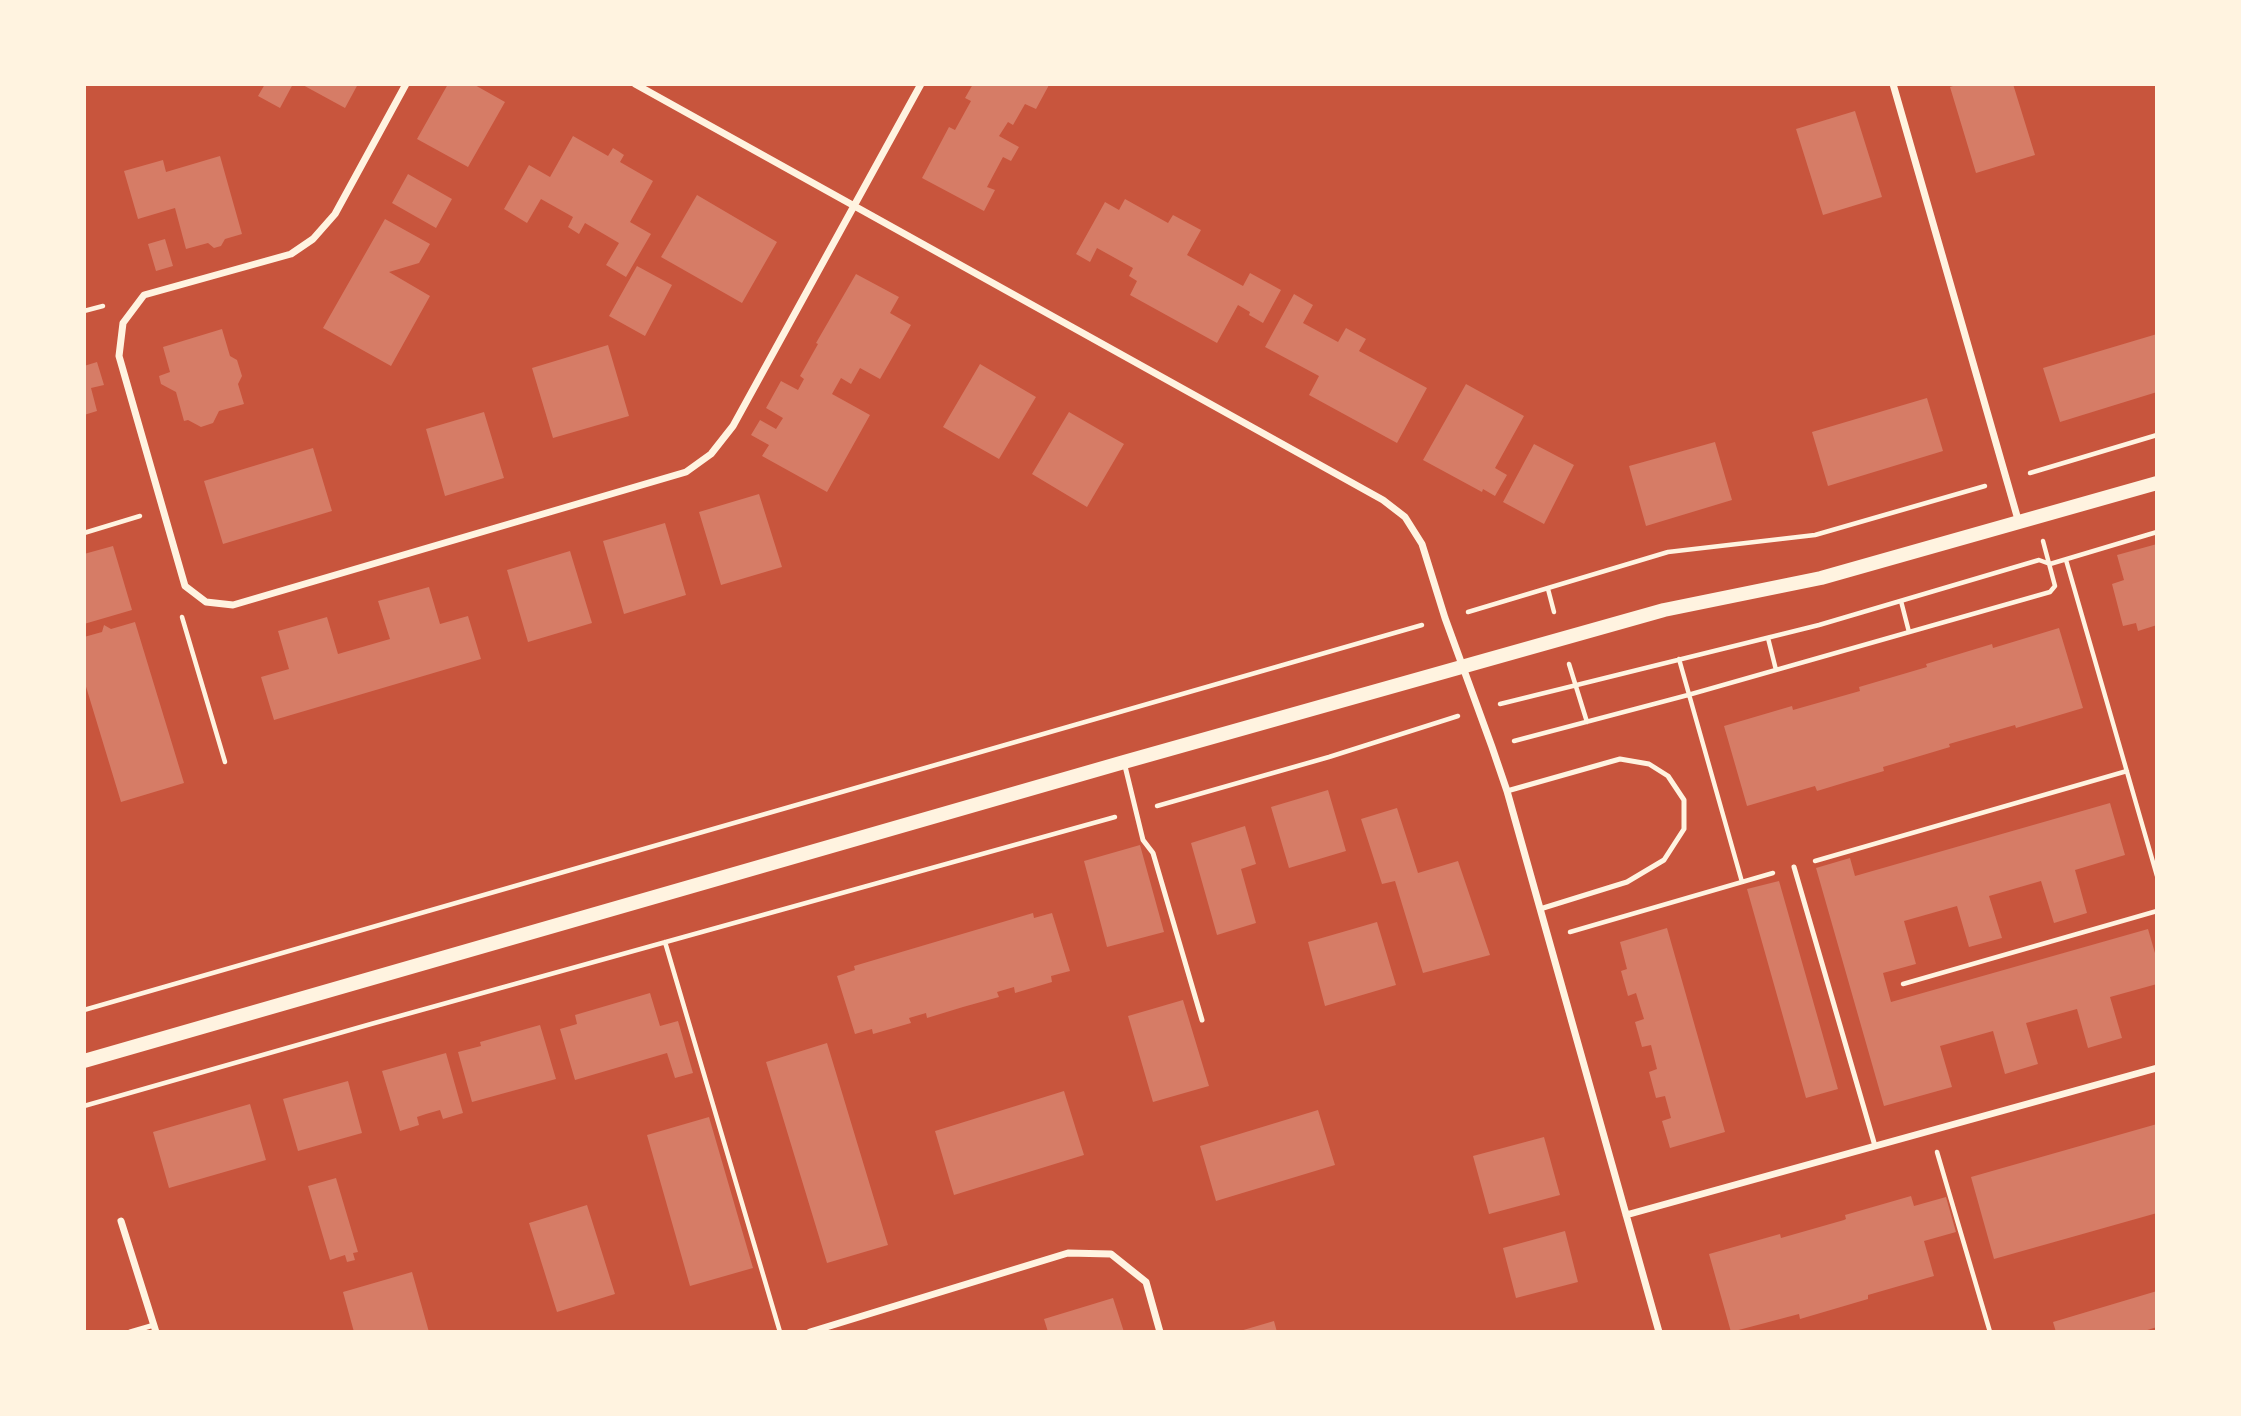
<!DOCTYPE html>
<html>
<head>
<meta charset="utf-8">
<style>
  body { margin:0 }
  #map { position:relative; width:2241px; height:1416px; overflow:hidden; background:#c8553d; font-family:"PT Sans Narrow",sans-serif }
  canvas { display:block }
  .frame { position:absolute; inset:0; border:86px solid #fff3e0; pointer-events:none }
</style>
</head>
<body>
<div id="map">
<canvas width="2241" height="1416"></canvas>
<div class="frame"></div>
</div>
<script>
const c = document.querySelector('canvas').getContext('2d');
c.lineJoin = 'round';
function fill(path, color) {
  c.fillStyle = color;
  c.fill(path, 'evenodd');
}
function trace(path, color, width, dash) {
  c.strokeStyle = color;
  c.lineWidth = width;
  c.lineCap = dash ? 'butt' : 'round';
  c.setLineDash(dash || []);
  c.stroke(path);
}
const building = new Path2D(`
  M265 84H293L280 108 258 96Z
  M301 84H358L345 108Z
  M448 84H473L505 102 468 167 417 139Z
  M973 84 1049 85 1036 109 1025 104 1013 125 1008 122 999 136 1019 147 1011 161 1003 157 987 187 995 190 984 211 922 178 949 127 955 130 971 101 965 98Z
  M1959 84H2013L2035 155 1976 173 1950 87Z
  M1855 111 1882 197 1823 215 1796 129Z
  M573 136 608 156 613 148 618 151 624 155 620 162 653 181 630 222 651 234 626 277 606 265 619 243 585 223 579 234 568 227 573 217 541 199 527 223 504 209 529 165 550 177Z
  M220 156 242 234 225 239 221 246 214 248 208 243 186 249 175 208 138 219 124 171 163 160 166 172Z
  M408 174 452 199 436 228 392 203Z
  M697 195 777 242 742 303 661 257Z
  M1125 199 1168 223 1173 215 1201 230 1187 255 1243 286 1250 273 1281 290 1263 323 1249 315 1250 312 1238 305 1217 343 1130 295 1137 281 1129 276 1133 268 1097 248 1090 262 1076 254 1105 202 1119 210Z
  M385 219 430 244 419 263 389 272 430 296 391 366 323 328Z
  M165 239 173 266 156 271 148 244Z
  M637 266 672 285 645 336 609 316Z
  M856 274 899 297 890 313 911 325 880 379 860 368 851 384 841 378 832 394 870 415 827 492 762 456 769 445 751 435 760 420 776 429 783 418 766 408 781 381 798 390 804 379 800 376 818 344 816 343Z
  M1294 294 1313 305 1303 323 1338 342 1346 328 1366 339 1359 351 1427 388 1397 443 1309 395 1319 376 1265 347Z
  M222 329 230 356 237 360 242 376 238 384 244 404 219 411 213 423 201 427 188 420 184 421 176 392 161 384 159 376 170 372 163 347Z
  M2157 334V392L2060 422 2043 368Z
  M608 345 629 416 553 438 532 368Z
  M97 362 104 385 91 388 97 411 84 415V366Z
  M980 364 1036 397 999 459 943 427Z
  M1466 384 1524 416 1495 468 1507 475 1495 496 1483 489 1482 492 1423 460Z
  M1927 398 1943 451 1828 486 1812 432Z
  M484 412 504 478 445 496 426 429Z
  M1069 412 1124 444 1087 507 1032 474Z
  M1715 442 1732 500 1646 526 1629 466Z
  M1534 444 1574 465 1544 524 1503 502Z
  M313 448 332 511 223 544 204 481Z
  M759 494 782 567 721 585 699 512Z
  M665 523 686 595 624 614 603 541Z
  M2157 544V625L2138 631 2136 623 2123 626 2112 584 2124 580 2117 555Z
  M113 546 132 610 84 624V554Z
  M570 551 592 623 528 642 507 570Z
  M429 587 440 624 468 616 481 659 274 720 261 677 289 669 278 631 327 617 338 654 390 639 378 601Z
  M135 622 184 783 121 802 84 680V637L102 632 104 625 111 629Z
  M2059 628 2083 708 2016 728 2015 725 1949 744 1950 747 1883 767 1884 771 1850 781 1817 791 1815 786 1747 806 1724 726 1792 706 1793 710 1860 691 1859 687 1927 667 1926 664 1992 644 1993 648Z
  M1328 790 1346 851 1289 868 1271 807Z
  M2110 803 2125 855 2075 870 2087 913 2054 923 2041 881 1989 896 2002 938 1969 947 1957 906 1904 921 1916 964 1883 973 1891 1002 2148 929 2157 960V984L2110 997 2122 1038 2088 1048 2077 1009 2026 1023 2038 1064 2005 1074 1993 1031 1940 1046 1952 1087 1884 1106 1816 868 1850 858 1855 876Z
  M1397 808 1418 873 1458 861 1490 955 1423 973 1395 881 1382 884 1361 819Z
  M1245 826 1256 864 1241 869 1256 923 1217 935 1191 843Z
  M1140 845 1164 932 1107 947 1084 861Z
  M1779 881 1838 1089 1806 1098 1747 889Z
  M1033 913 1034 918 1052 913 1070 971 1051 976 1052 982 1015 993 1014 987 997 992 999 997 963 1007 927 1018 926 1013 909 1018 911 1023 873 1034 872 1029 855 1034 837 976 855 970 854 966Z
  M1377 922 1396 985 1325 1006 1308 942Z
  M1667 928 1725 1132 1670 1148 1662 1121 1671 1118 1665 1096 1656 1098 1649 1072 1657 1069 1651 1045 1642 1047 1635 1022 1644 1019 1636 993 1628 996 1621 971 1627 969 1620 942Z
  M650 993 660 1026 678 1021 693 1073 675 1078 667 1053 575 1080 560 1029 577 1024 575 1015Z
  M1183 1000 1209 1086 1153 1102 1128 1016Z
  M540 1025 556 1079 472 1102 458 1052 481 1046 480 1042Z
  M827 1043 888 1245 827 1263 766 1062Z
  M446 1053 463 1113 443 1119 440 1110 426 1114 417 1117 419 1125 400 1131 382 1071Z
  M348 1081 362 1133 298 1151 283 1099Z
  M1064 1091 1084 1155 954 1195 935 1131Z
  M250 1104 266 1160 169 1188 153 1132Z
  M1318 1110 1335 1165 1216 1201 1200 1146Z
  M709 1117 753 1268 690 1286 647 1135Z
  M2157 1124V1213L1994 1259 1971 1177Z
  M1544 1137 1560 1195 1489 1214 1473 1156Z
  M336 1178 358 1252 353 1253 355 1260 347 1262 345 1255 330 1260 308 1186Z
  M1911 1196 1914 1206 1946 1197 1956 1232 1924 1241 1934 1276 1868 1295V1299L1800 1319 1799 1314 1731 1332 1709 1254 1780 1234 1781 1238 1844 1220 1846 1219 1845 1215Z
  M587 1205 615 1294 557 1312 529 1223Z
  M1565 1231 1578 1282 1516 1298 1503 1248Z
  M412 1272 429 1332H354L343 1292Z
  M2157 1291V1327L2141 1332H2056L2053 1322Z
  M1113 1298 1124 1332H1048L1044 1319Z
  M1274 1321 1277 1332H1240V1331Z`);
const path = new Path2D(`
  M84 311 103 306
  M2030 473 2157 435
  M84 533 140 516
  M2066 560 2157 876
  M1548 589 1554 612
  M1901 601 1909 632
  M1468 612 1668 552 1815 535 1985 486
  M182 617 225 762
  M1768 638 1776 670
  M1679 659 1742 882
  M1569 664 1587 722
  M1500 704 1819 625 2039 560 2050 564 2157 532
  M1514 741 1688 695 2050 592 2055 586 2043 541
  M1157 806 1329 757 1458 716
  M1815 861 2127 771
  M1570 932 1773 873
  M665 942 780 1332
  M1903 984 2157 911
  M84 1010 1422 625
  M84 1106 371 1024 1115 817
  M1937 1152 1990 1332`);
const service = new Path2D(`
  M1124 762 1143 840 1153 853 1202 1020
  M1507 791 1620 759 1649 764 1668 776 1684 800V829L1664 860 1627 882 1540 909
  M1794 867 1875 1146
  M130 1332 154 1325`);
const minor = new Path2D(`
  M406 84 335 214 313 239 291 254 144 295 123 323 119 356 185 586 206 602 233 605 686 472 711 454 733 426 921 84
  M635 84 1383 500 1405 517 1422 544 1445 618 1492 747 1507 791 1659 1332
  M1893 84 2019 523
  M1626 1215 2157 1068
  M121 1221 156 1332
  M810 1332 1068 1253 1111 1254 1146 1282 1160 1332`);
const secondary = new Path2D(`
  M84 1061 1124 762 1664 610 1821 578 2157 483`);
fill(building, '#d67c66');
trace(path, '#fff3e0', 4.5);
trace(service, '#fff3e0', 5);
trace(minor, '#fff3e0', 7);
trace(secondary, '#fff3e0', 14);
</script>
</body>
</html>
